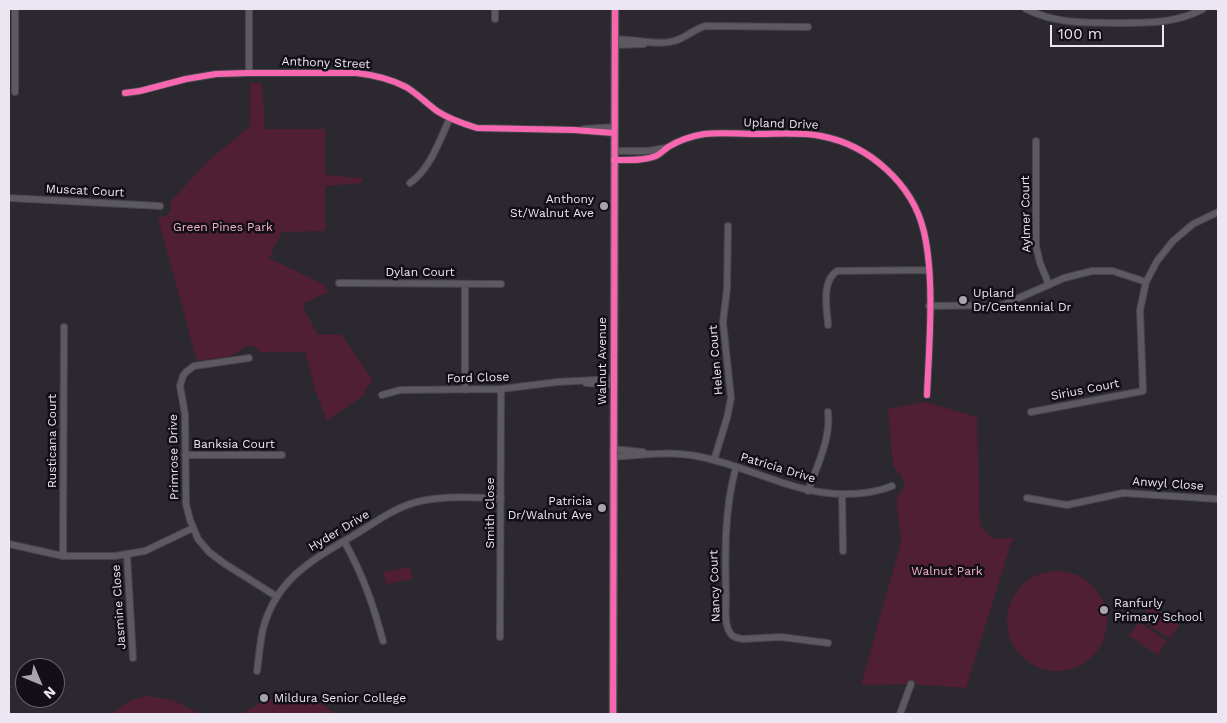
<!DOCTYPE html>
<html>
<head>
<meta charset="utf-8">
<style>
  body { margin:0 }
  #map { position:relative; width:1227px; height:723px; overflow:hidden; background:#2b2830; font-family:"Work Sans",sans-serif }
  canvas { display:block }
  .frame { position:absolute; inset:0; border:10px solid #ebe6f1; pointer-events:none }
  .north { position:absolute; left:15px; top:658px; width:50px; height:50px; box-sizing:border-box; background:#120f16; border:1px solid #69656e; border-radius:50%; rotate:135deg; font-size:14px; font-weight:700; line-height:20px; text-align:center; color:#ebe6f1 }
  .north::after { content:''; display:block; margin:auto; width:18px; height:22px; background:#a8a4ad; clip-path:polygon(50% 0,100% 100%,50% 72%,0 100%) }
  .scale { position:absolute; left:1050px; top:25px; width:114px; height:22px; box-sizing:border-box; border:2px solid #ebe6f1; border-top:0; padding-left:6px; font-size:15px; line-height:18px; white-space:nowrap; color:#ebe6f1; -webkit-text-stroke:4px #120f16; paint-order:stroke }
</style>
</head>
<body>
<div id="map">
<canvas width="1227" height="723"></canvas>
<div class="frame"></div>
<div class="north">N</div>
<div class="scale">100 m</div>
</div>
<script>
const c = document.querySelector('canvas').getContext('2d');
c.lineJoin = 'round';
function fill(path, color) {
  c.fillStyle = color;
  c.fill(path, 'evenodd');
}
function trace(path, color, width, dash) {
  c.strokeStyle = color;
  c.lineWidth = width;
  c.lineCap = dash ? 'butt' : 'round';
  c.setLineDash(dash || []);
  c.stroke(path);
}
function write(font, color, halo, rows, align = 'center') {
  c.font = font + ' "Work Sans",sans-serif';
  c.lineWidth = 5;
  c.setLineDash([]);
  c.textBaseline = 'middle';
  c.strokeStyle = halo;
  c.fillStyle = color;
  for (const [text, x, y, turn = 0] of rows) {
    c.save();
    c.translate(x, y);
    c.rotate((+turn || 0) * Math.PI / 180);
    c.textAlign = isNaN(turn) ? turn : align;
    if (halo) c.strokeText(text, 0, 0);
    c.fillText(text, 0, 0);
    c.restore();
  }
}
const green = new Path2D(`
  M250 83H262L265 129H325V175L362 178V183L325 186V231L282 232 269 258 325 285 329 292 302 304 317 334 342 335 373 381 367 386 364 395 327 421 315 390 305 352H260L255 347 248 345 231 356 197 361 158 218 168 215 171 209 170 202 208 161 250 126Z
  M925 402 977 417 980 525C991 540 996 541 1013 537L966 688 911 684 861 685 901 542 896 500 905 485 902 477 893 465 888 409Z
  M410 567 413 579 386 584 384 572Z
  M1007 621a50 50 0 1 1 100 0a50 50 0 1 1-100 0Z
  M1151 605 1179 625 1170 639 1141 620Z
  M1139 622 1167 641 1158 655 1129 636Z
  M289 694C308 695 321 702 335 714H241L260 703Z
  M147 696 173 700 200 714H112C122 705 133 698 147 696Z`);
const minor = new Path2D(`
  M1026 9C1056 24 1087 23 1120 23 1149 23 1177 23 1203 9
  M495 19V9
  M614 39C632 39 658 46 674 41 686 38 695 28 706 26L808 27
  M614 45 644 44
  M249 73V9
  M15 92V9
  M125 93 140 91 186 79 216 74 249 73H357C374 75 391 79 406 87 418 94 427 104 437 111 449 119 464 124 477 128L575 130 614 133
  M584 129 614 127
  M1036 141V246L1040 263 1049 285
  M614 151H648L666 148
  M614 160C627 160 643 161 656 156 660 154 664 150 668 147 678 141 692 136 704 134 721 132 739 134 757 134 778 134 800 132 821 136 869 145 913 184 924 232 935 280 929 345 927 395
  M410 183C431 168 439 141 450 118
  M9 198 160 206
  M339 283 501 284
  M929 306 1003 305 1064 278 1092 271H1113L1146 282
  M828 325C827 309 821 281 837 271L928 270
  M249 358 194 366 186 372 183 376 180 386 185 414 186 504 190 520 198 539 209 552 225 564 276 596
  M586 383 614 385
  M465 390V284
  M382 395 400 390 501 389 557 382 614 379
  M1031 412 1143 391 1140 310 1146 282 1157 261 1173 241 1193 224 1218 212
  M613 449 643 452
  M185 455H282
  M613 457C642 455 672 450 701 457 751 467 795 495 847 494 864 494 877 492 892 486
  M714 460 727 418 731 398 723 322 727 289 728 226
  M736 467C724 510 725 554 726 598 726 609 724 623 730 633 733 638 738 638 743 639L781 637 828 643
  M808 491C817 466 831 439 828 412
  M842 494 843 551
  M1027 498 1067 505 1123 493 1218 499
  M344 541C363 575 373 604 383 641
  M9 544 63 556H115L145 551 193 528
  M127 555 133 658
  M63 556 64 327
  M500 637 501 389
  M257 671C259 657 260 642 263 629 277 577 314 559 356 534 377 521 397 506 421 501 446 495 475 498 501 498
  M900 714 911 684`);
const tertiary = new Path2D(`
  M613 714 615 9`);
const cycleway = new Path2D(`
  M125 93 140 91 186 79 216 74 249 73H357C374 75 391 79 406 87 418 94 427 104 437 111 449 119 464 124 477 128L575 130 614 133
  M614 160C627 160 643 161 656 156 660 154 664 150 668 147 678 141 692 136 704 134 721 132 739 134 757 134 778 134 800 132 821 136 869 145 913 184 924 232 935 280 929 345 927 395
  M613 714 615 9`);
const markers = [
  [604,206,5,"#a8a4ad"],
  [963,300,5,"#a8a4ad"],
  [602,508,5,"#a8a4ad"],
  [1104,610,5,"#a8a4ad"],
  [264,698,5,"#a8a4ad"]
];
const streetNames = [
  ["Anthony Street",326,63,2],
  ["Upland Drive",781,124,2],
  ["Muscat Court",85,191,3],
  ["Aylmer Court",1026,214,-91],
  ["Dylan Court",420,272],
  ["Helen Court",716,360,-95],
  ["Walnut Avenue",602,361,-90],
  ["Ford Close",478,378,-2],
  ["Sirius Court",1085,390,-11],
  ["Rusticana Court",52,441,-90],
  ["Banksia Court",234,444],
  ["Primrose Drive",174,457,-91],
  ["Patricia Drive",778,468,17],
  ["Anwyl Close",1168,484,4],
  ["Smith Close",490,513,-90],
  ["Hyder Drive",339,531,-31],
  ["Nancy Court",715,586,-92],
  ["Jasmine Close",119,607,-94]
];
const poiNames = [
  ["Anthony",594,199,"right"],
  ["St/Walnut Ave",594,213,"right"],
  ["Upland",973,293],
  ["Dr/Centennial Dr",973,307],
  ["Patricia",592,501,"right"],
  ["Dr/Walnut Ave",592,515,"right"],
  ["Ranfurly",1114,603],
  ["Primary School",1114,617],
  ["Mildura Senior College",274,698]
];
const parkNames = [
  ["Green Pines Park",223,227],
  ["Walnut Park",947,571]
];
fill(green, '#501f33');
trace(minor, '#47444b', 8);
trace(tertiary, '#47444b', 9);
trace(minor, '#5c5960', 6);
trace(tertiary, '#5c5960', 8);
trace(cycleway, '#f766af', 6);
for (const [x, y, r, color] of markers) {
  const dot = new Path2D();
  dot.arc(x, y, r, 0, 2 * Math.PI);
  c.fillStyle = color;
  c.fill(dot);
  trace(dot, '#120f16', 2);
}
write('12px', '#ebe6f1', '#120f16', streetNames);
write('12px', '#ebe6f1', '#120f16', poiNames, 'left');
write('12px', '#f5afc4', '#120f16', parkNames);
</script>
</body>
</html>
